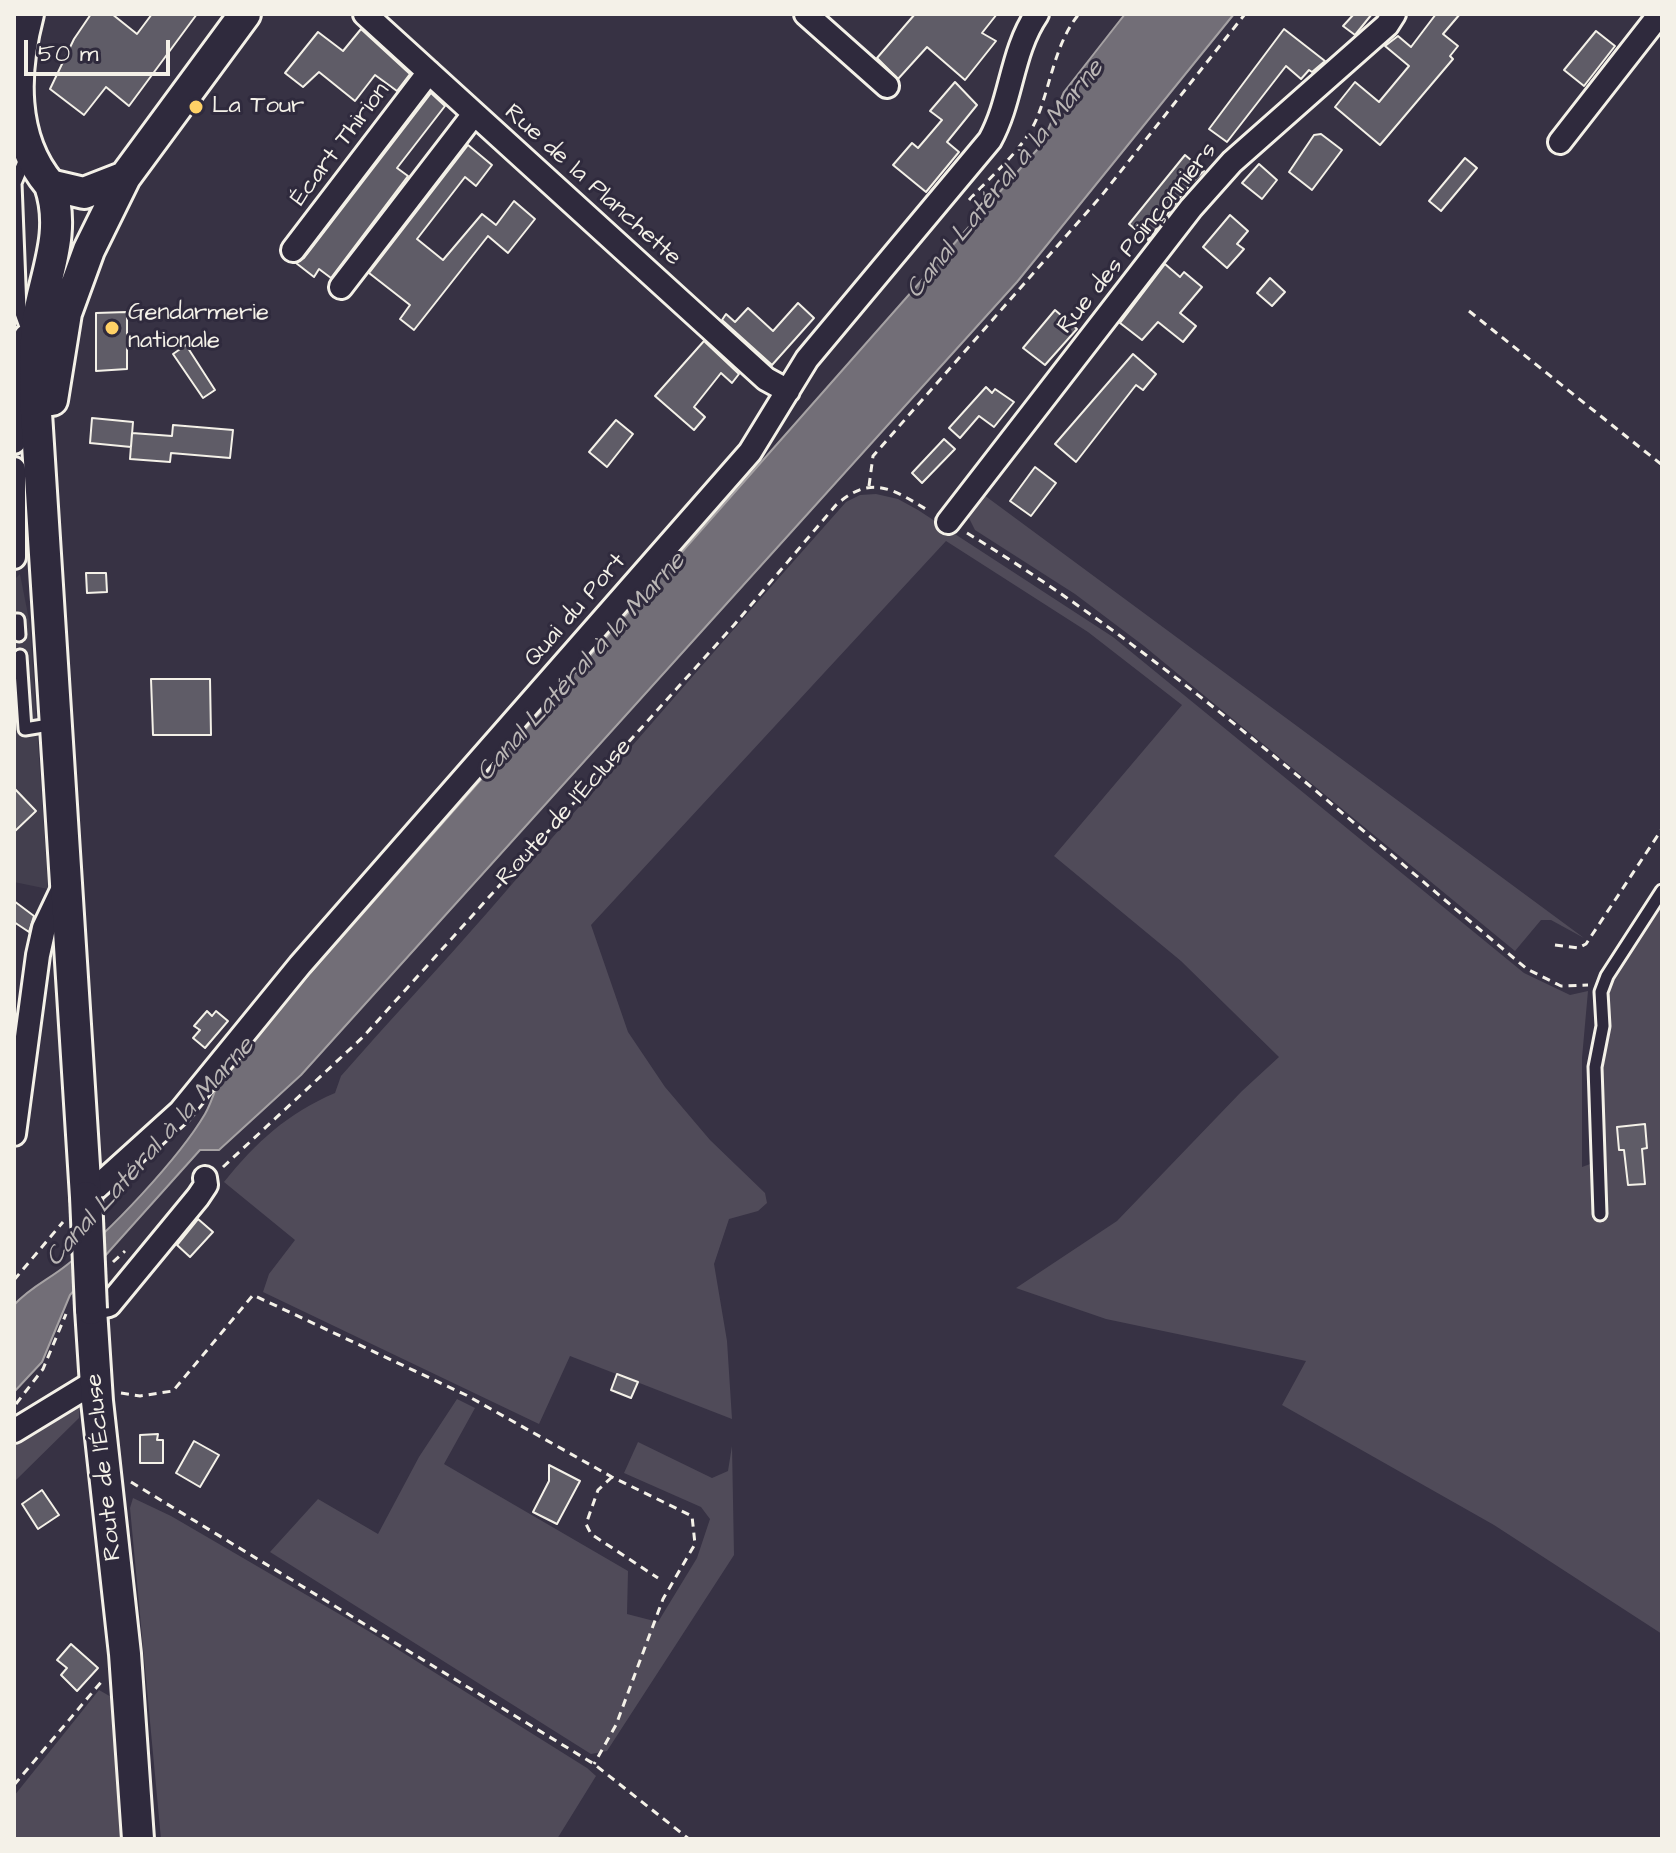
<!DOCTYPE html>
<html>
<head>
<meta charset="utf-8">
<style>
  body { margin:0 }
  #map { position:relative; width:1676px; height:1853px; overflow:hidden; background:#373244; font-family:"Architects Daughter",sans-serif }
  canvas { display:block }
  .frame { position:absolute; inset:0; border:16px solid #f4f1e8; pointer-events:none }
  .scale { position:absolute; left:24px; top:40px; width:146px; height:36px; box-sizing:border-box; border:4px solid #f4f1e8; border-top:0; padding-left:10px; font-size:24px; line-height:28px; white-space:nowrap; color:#f4f1e8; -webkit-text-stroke:6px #2f2a3d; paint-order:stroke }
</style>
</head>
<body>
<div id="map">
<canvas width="1676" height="1853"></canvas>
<div class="frame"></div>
<div class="scale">50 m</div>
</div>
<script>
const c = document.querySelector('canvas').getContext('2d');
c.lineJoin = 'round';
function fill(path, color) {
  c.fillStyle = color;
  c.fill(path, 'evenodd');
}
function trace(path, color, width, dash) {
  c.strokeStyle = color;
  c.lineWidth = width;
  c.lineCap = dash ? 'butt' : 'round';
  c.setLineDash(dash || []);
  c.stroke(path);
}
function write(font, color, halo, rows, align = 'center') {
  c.font = font + ' "Architects Daughter",sans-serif';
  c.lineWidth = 6;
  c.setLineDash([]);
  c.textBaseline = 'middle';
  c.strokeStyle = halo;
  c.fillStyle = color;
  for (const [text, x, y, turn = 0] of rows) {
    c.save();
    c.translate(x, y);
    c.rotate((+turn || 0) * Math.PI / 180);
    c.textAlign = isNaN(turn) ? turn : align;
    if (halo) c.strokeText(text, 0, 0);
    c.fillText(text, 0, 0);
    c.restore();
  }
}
const built = new Path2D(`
  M20 574 30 625 48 889 14 882V580Z`);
const green = new Path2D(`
  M876 494 898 499 918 510 1113 637 1524 973 1570 995 1588 991 1582 1058V1167L1601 1160 1602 1073 1610 986 1662 905V1634L1494 1525 1282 1405 1306 1361 1106 1319 1016 1288 1117 1221 1242 1091 1279 1057 1181 961 1054 856 1182 705 1088 632 946 541 591 925 628 1032 665 1087 710 1140 765 1193 767 1203 758 1211 729 1219 714 1264 727 1341 732 1419 570 1356 539 1424 263 1292 269 1274 295 1240 224 1182C256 1142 288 1113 335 1093L341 1076C389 1021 439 968 487 913 606 776 725 638 846 502L860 495Z
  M984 495 1584 938 1551 920H1541L1515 951 1144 646 1075 594 975 530 968 516Z
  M457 1399 475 1408 444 1464 628 1571 627 1614 658 1622 697 1558 710 1519 701 1507 624 1473 638 1442 712 1478 728 1471 732 1446 734 1555 607 1751 591 1754 270 1552 318 1499 378 1534 419 1457Z
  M80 1400 79 1418 14 1482V1445L36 1434Z
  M133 1498 171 1516 370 1632 587 1768 596 1776 557 1839H161L130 1508Z
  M99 1690 113 1698 122 1839H14V1796Z`);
const water = new Path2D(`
  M1125 14H1234L1017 282 301 1075 219 1150H200L70 1295 42 1362 14 1392V1305C30 1287 50 1279 68 1264 109 1233 179 1158 205 1114 212 1102 216 1087 221 1074L1042 144 1064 92Z`);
const building = new Path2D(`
  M91 14H112L137 34 152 14H197L129 106 106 87 84 115 50 89 74 39Z
  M915 14H997L982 33 996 41 965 80 927 47 898 79 877 58Z
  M1354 14H1372L1355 35 1343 26Z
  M1436 14H1460L1443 34 1458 46 1450 56 1453 59 1380 145 1335 107 1355 82 1379 102 1409 66 1385 46 1398 36 1411 47Z
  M361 29 410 74 397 91 375 75 355 101 319 72 303 87 285 73 318 32 343 51Z
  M1284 29 1325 61 1312 72 1309 70 1301 79 1286 66 1227 142 1209 129Z
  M1596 31 1615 46 1584 86 1564 70Z
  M955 82 977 105 947 142 959 152 926 192 893 165 912 143 918 148 942 120 930 111Z
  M431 93 445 106 397 168 408 176 331 278 319 269 314 277 296 263 304 258Z
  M1321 134 1342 150 1312 190 1289 172 1314 135Z
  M468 145 492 165 476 186 465 177 417 239 443 260 482 214 496 225 514 201 535 219 508 253 488 236 414 330 400 319 410 305 369 273Z
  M1185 155 1204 171 1191 183 1148 240 1129 224Z
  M1465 158 1477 168 1441 211 1429 201Z
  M1259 164 1277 180 1262 199 1242 183Z
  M1230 215 1248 231 1237 244 1244 249 1227 268 1203 247Z
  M1165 264 1180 277 1184 272 1202 287 1180 313 1196 326 1183 342 1158 322 1142 340 1120 323Z
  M1270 278 1285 292 1272 306 1257 293Z
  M798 303 814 318 772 365 722 320 726 314 735 322 748 308 773 331Z
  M1055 310 1077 329 1045 365 1023 348Z
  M127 312V369L96 371V313Z
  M704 341 739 374 732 383 721 373 694 407 705 417 694 430 655 396Z
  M186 345 215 390 203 398 173 354Z
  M1133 354 1156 374 1143 390 1136 385 1076 462 1055 444Z
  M986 387 992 393 995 389 1014 402 994 427 979 416 960 438 949 428Z
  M92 418 133 422 131 447 90 443Z
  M616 420 633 434 607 467 589 452Z
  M173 425 233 430 230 458 171 453 170 462 130 459 132 433 172 436Z
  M944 439 955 449 922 483 912 473Z
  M1035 467 1056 483 1031 516 1010 501Z
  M86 573H106L107 592 87 593Z
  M151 679H210L211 735H153Z
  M14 788 36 811 14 832Z
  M14 901 34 916 29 932 14 922Z
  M207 1011 212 1016 216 1011 228 1021 205 1048 193 1038 200 1030 194 1026Z
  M1645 1124 1647 1148 1642 1149 1645 1184 1628 1185 1624 1150H1619L1617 1127Z
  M198 1219 213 1232 190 1257 177 1245Z
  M617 1374 638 1382 631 1398 611 1390Z
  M158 1434 157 1440H163V1463H140V1435Z
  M194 1441 219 1455 200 1487 176 1473Z
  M549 1465 580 1481 557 1524 533 1512 549 1481Z
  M42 1490 59 1515 38 1529 22 1504Z
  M71 1644 98 1668 77 1691 61 1675 67 1668 57 1660Z`);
const path = new Path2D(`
  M969 200C992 175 1024 149 1037 118 1051 84 1055 43 1079 14
  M1469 311 1662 465
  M869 486 873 456 1102 195 1245 14
  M967 533C1170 656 1345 818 1527 969L1561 986 1588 985
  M1555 945 1578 948 1586 944 1662 829
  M223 1167 363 1037 734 625 836 505C872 473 894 490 929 511
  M113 1262 125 1251
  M14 1280 63 1222
  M121 1393 140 1396 173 1391 253 1295 466 1395 612 1477 692 1516 695 1544 663 1599 616 1725 594 1764
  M16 1404 43 1369 66 1314
  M612 1477 598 1490 586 1524 591 1534 658 1578
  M131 1482 594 1764 689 1839
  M14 1785 102 1681`);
const lane = new Path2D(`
  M26 157 15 183 20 310 28 332
  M14 620H18L19 635
  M20 656 25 729 55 724
  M1600 1214 1595 1067 1603 1026 1601 992 1607 976 1662 891`);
const street = new Path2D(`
  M365 14 766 379 788 391
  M806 14 887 86
  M1560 142 1660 14
  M293 250 429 72
  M341 287 474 114
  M14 442 18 377 26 336
  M14 469V557
  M948 522 1191 208 1232 162 1387 25 1394 14
  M14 1134 38 955 44 928 65 884
  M86 1197 180 1112 300 965 750 452 807 359 990 140C1012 100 1011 52 1037 14
  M91 1309 109 1305 198 1197 206 1185 205 1178
  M14 1431 96 1381`);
const secondary = new Path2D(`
  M28 14C13 71 10 138 50 185L84 193 125 177 245 14
  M50 185C67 234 44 276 37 325 34 354 36 384 36 413L86 1197
  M52 400 66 313 89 250 125 177
  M91 1309 97 1401 125 1654 138 1839`);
const secondaryBridge = new Path2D(`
  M86 1197 91 1309`);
const markers = [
  [196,107,8,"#ffd166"],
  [112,328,8,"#ffd166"]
];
const poiNames = [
  ["La Tour",212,107],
  ["Gendarmerie",128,314],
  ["nationale",128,342]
];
const streetNames = [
  ["Écart Thirion",341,145,-53],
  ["Rue de la Planchette",592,186,42],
  ["Rue des Poinçonniers",1138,239,-51],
  ["Quai du Port",576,611,-49],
  ["Route de l'Écluse",565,813,-48],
  ["Route de l'Écluse",105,1467,-96]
];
const waterNames = [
  ["Canal Latéral à la Marne",1006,180,-51],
  ["Canal Latéral à la Marne",582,668,-48],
  ["Canal Latéral à la Marne",151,1153,-48]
];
fill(built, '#433f4e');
fill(green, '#504b59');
fill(water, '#726e77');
trace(water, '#a6a2a4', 2);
fill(building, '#5f5c67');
trace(building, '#f4f1e8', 2);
trace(lane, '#f4f1e8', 17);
trace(street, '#f4f1e8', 28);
trace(secondary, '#f4f1e8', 36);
trace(path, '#f4f1e8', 3, [8, 6]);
trace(lane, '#2f2a3d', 11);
trace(street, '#2f2a3d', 22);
trace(secondary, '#2f2a3d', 30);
trace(secondaryBridge, '#f4f1e8', 36, []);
trace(secondaryBridge, '#2f2a3d', 30);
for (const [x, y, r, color] of markers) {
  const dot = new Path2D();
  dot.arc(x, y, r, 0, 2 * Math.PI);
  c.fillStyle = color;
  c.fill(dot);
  trace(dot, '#2f2a3d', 3);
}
write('24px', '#f4f1e8', '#2f2a3d', poiNames, 'left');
write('24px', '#f4f1e8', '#2f2a3d', streetNames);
write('italic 26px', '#bab6b5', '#2f2a3d', waterNames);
</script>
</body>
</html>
